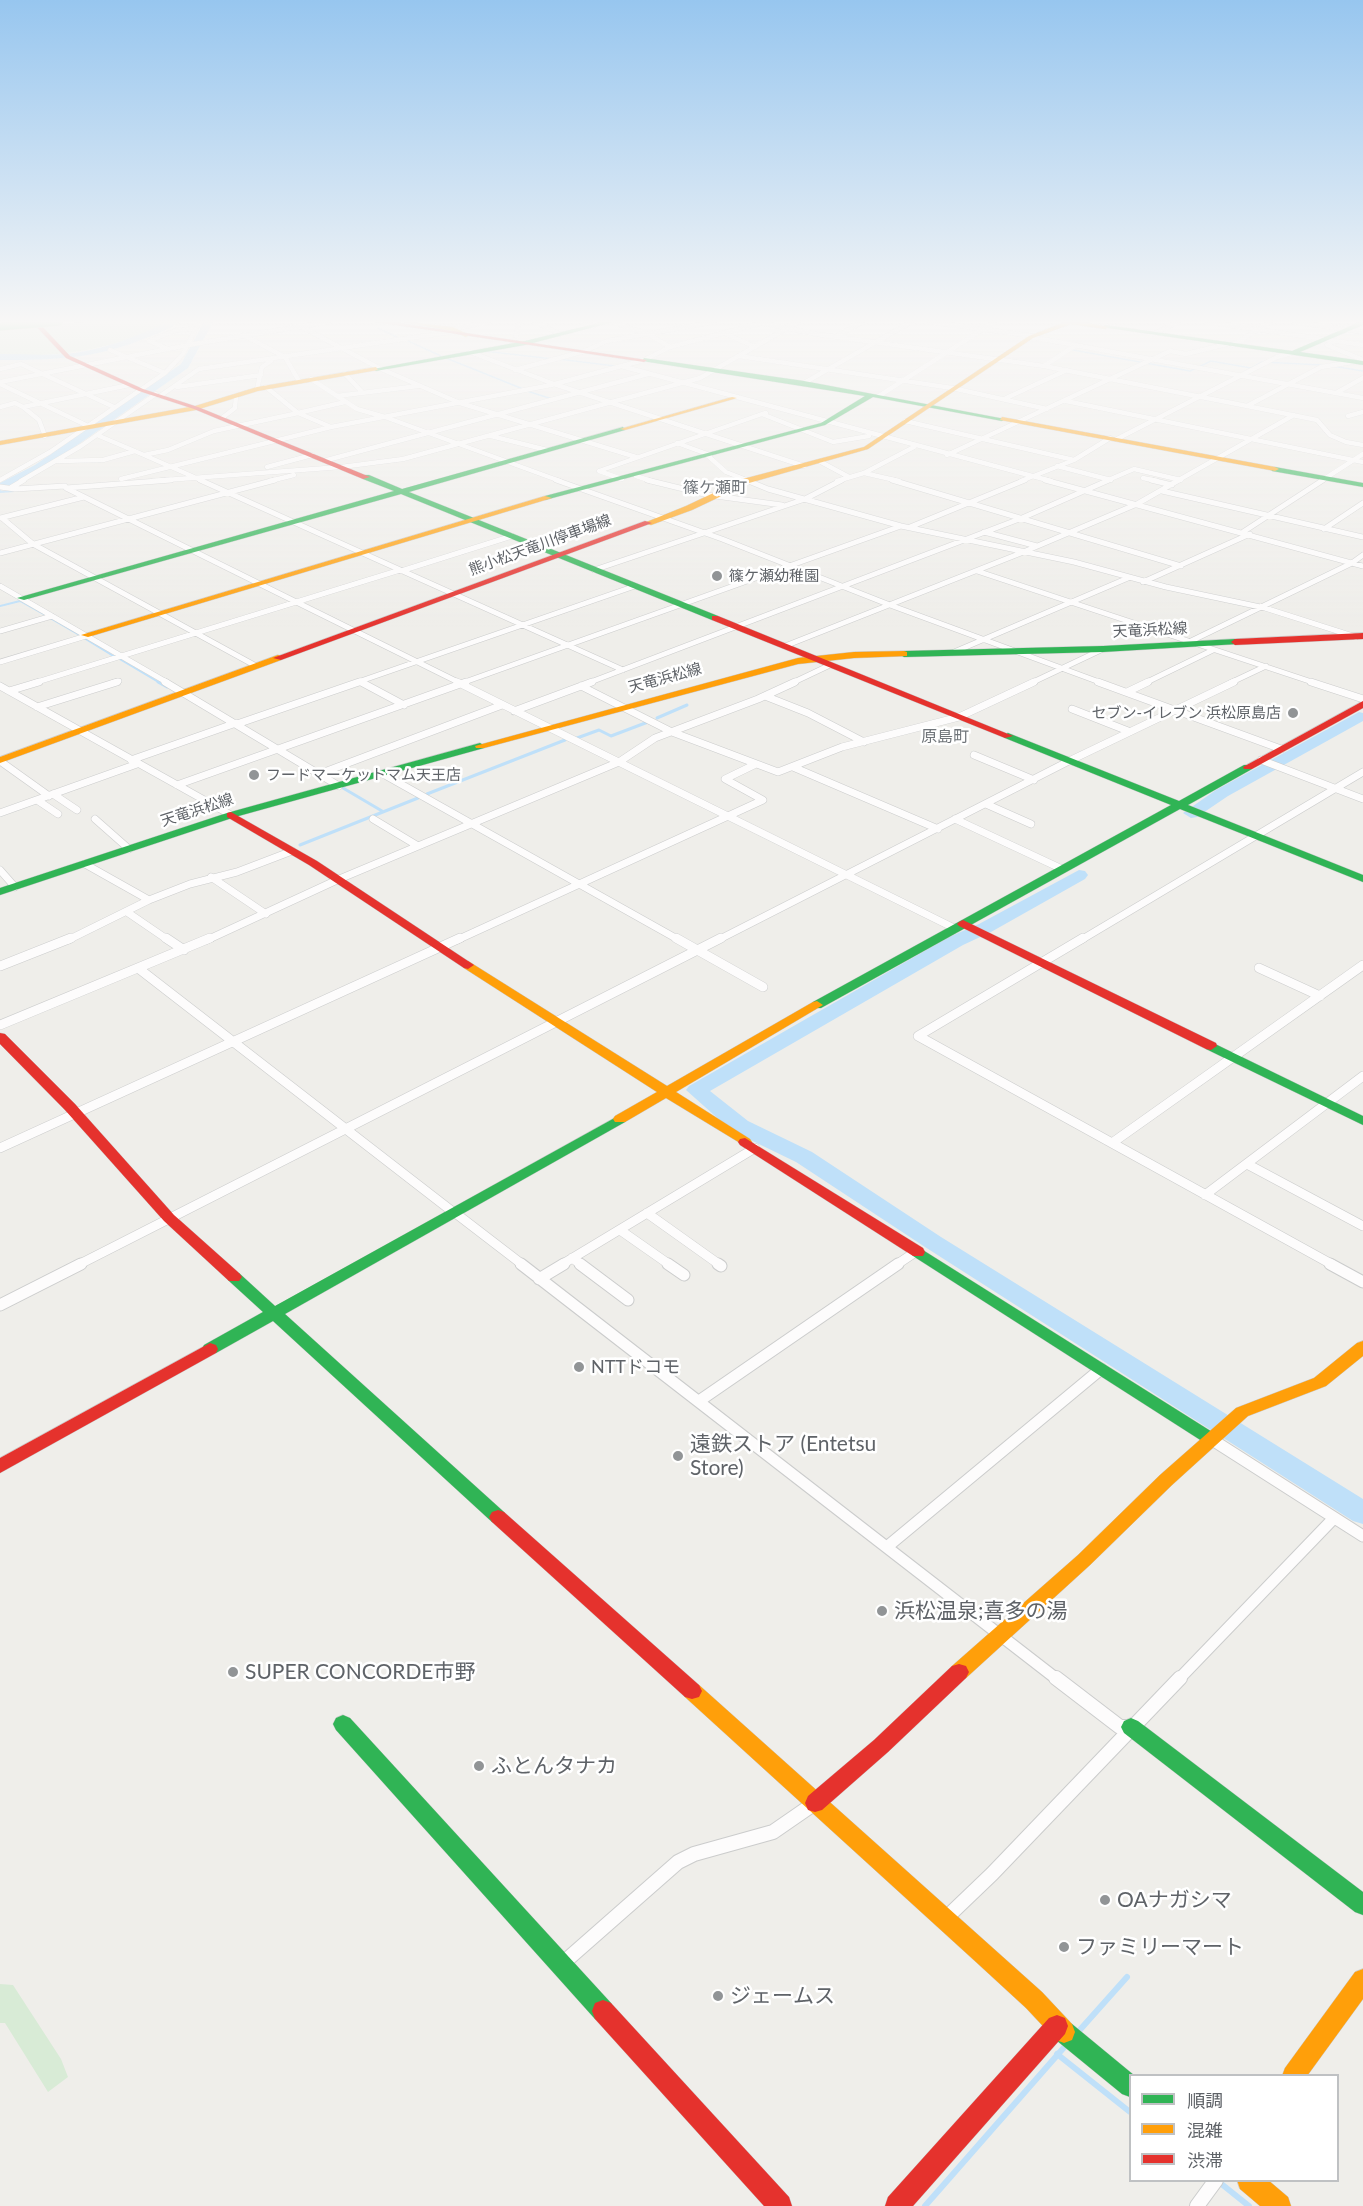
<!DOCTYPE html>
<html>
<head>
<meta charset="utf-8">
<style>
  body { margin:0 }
  #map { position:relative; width:1363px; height:2206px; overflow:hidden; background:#efeeea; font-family:Lato,"Noto Sans JP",sans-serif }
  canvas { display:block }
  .legend { position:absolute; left:1129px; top:2074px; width:210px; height:108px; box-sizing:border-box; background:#fff; border:2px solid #bfc1c3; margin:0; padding:8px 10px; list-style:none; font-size:18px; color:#5f6368 }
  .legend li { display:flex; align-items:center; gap:12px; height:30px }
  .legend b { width:30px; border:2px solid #bfc1c3 }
</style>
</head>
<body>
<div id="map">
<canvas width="1363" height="2206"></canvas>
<ul class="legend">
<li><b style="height:8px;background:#30b455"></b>順調</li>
<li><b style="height:8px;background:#ff9f0a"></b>混雑</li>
<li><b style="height:8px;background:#e5322d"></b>渋滞</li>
</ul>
</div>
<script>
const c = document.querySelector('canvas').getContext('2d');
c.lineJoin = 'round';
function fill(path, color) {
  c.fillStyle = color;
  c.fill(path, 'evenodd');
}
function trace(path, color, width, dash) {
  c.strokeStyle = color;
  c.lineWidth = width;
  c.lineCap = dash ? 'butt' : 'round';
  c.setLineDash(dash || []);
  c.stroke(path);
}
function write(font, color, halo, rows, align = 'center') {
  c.font = font + ' Lato,"Noto Sans JP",sans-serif';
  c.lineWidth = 5;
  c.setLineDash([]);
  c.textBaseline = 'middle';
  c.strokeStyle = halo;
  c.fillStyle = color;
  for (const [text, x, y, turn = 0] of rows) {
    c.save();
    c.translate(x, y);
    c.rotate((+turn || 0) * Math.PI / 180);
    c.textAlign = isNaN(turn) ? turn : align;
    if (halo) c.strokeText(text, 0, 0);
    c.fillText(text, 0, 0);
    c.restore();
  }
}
const green = new Path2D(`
  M85 322H170C110 351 66 356 0 356V329Z
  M0 1984 13 1985 61 2059 68 2077 48 2092 5 2023H0Z`);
const streamFar3 = new Path2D(`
  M378 328 401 339
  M406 340 441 356
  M1073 350 1190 371 1211 361 1251 368 1262 362 1322 365
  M484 351 553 359
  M446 358 523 389
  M558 359 615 366
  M1332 366 1363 371
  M527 391 552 399`);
const streamFar2 = new Path2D(`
  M0 492 14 491
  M0 606 20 601 47 616
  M50 618 81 636
  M84 638 115 657
  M118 658 160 683`);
const streamFar1 = new Path2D(`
  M158 682 167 687
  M657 718 687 705
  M577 738 599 730 611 736 648 722
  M343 788 382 811
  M427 794 565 740
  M300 845 418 798`);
const stream = new Path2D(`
  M1078 2032 1127 1977
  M1057 2054 1130 2112
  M1219 2182 1249 2206
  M925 2206 1067 2044`);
const river = new Path2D(`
  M167 322H179C170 329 157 334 146 338 95 359 54 360 0 360V354C25 354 50 356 75 353 107 348 138 336 167 322Z
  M204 322H213L188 368 43 469 0 491V483L35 465 181 364Z
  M1359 712 1363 713V721L1228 796 1197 817 1191 818 1183 813 1216 790Z
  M1079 870 1085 871 1088 875 1085 879 991 932 963 945 710 1091 748 1121 812 1152 941 1237 1363 1499V1524L1353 1521 925 1247 796 1162 732 1131 686 1090 689 1086 949 937 979 924Z`);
const streetFar5 = new Path2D(`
  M535 322 560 334
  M586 322 594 326
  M930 322 1033 336
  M1208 322 1363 345
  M1295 322 1363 332
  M762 323 816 334 1044 366 1247 406 1321 367 1353 362
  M300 326 379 368 460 403 636 457
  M453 329 488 322
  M724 333 755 347
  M1153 334 1178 322
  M243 335 285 357 299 381
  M516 336 519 322
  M835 337 862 322
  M1031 337 1363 398
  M1332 342 1327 345 1363 360
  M1233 345 1270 322
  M670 347 762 323 757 322
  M168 349 149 341 177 330 195 329
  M110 350 165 373
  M470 352 554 384 804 466
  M739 356 952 388 1047 409
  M621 366 1051 481
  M1044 366 1076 345
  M0 369 21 364 114 407
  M515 370 585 351 607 341 714 322
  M345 374 363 393
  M311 379 357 409 385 417 560 481
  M0 382 188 345 328 322
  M804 383 911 322
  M0 384 86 425
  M177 387 261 375
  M266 387 298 413
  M257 389 262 367 271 361
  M1336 393 1363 378
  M160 396 199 369 451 332
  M337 396 418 386
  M879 396 994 322
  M1004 399 1067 370
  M1066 401 1363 462
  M1247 406 1317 420 1330 435 1346 442 1363 445
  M0 407 15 403 23 407 129 385
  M23 407 39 420 45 436
  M766 413 762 414 833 442 869 436
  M1348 416 1363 412
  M222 418 235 408 236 396
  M905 421 1074 460
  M331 427 298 413 345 402
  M97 435 144 455 168 450 214 431 298 413
  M491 436 547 450
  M1117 439 1277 357 1292 353
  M677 443 710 455
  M144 455 203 481
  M707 455 726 472 749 481
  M947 455 1170 351 1186 354 1227 344
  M327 460 648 374
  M58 461 103 460 135 451
  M821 462 849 477
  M1057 466 1111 480
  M267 467 312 455
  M864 473 899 481
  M636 476 651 481
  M1143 478 1157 481
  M121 479 331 427 551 385 644 360 670 347 648 334 612 322
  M622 479 599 471 762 414
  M0 480 50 452 165 373 183 354 199 322
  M21 481 81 446 156 394
  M152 481 341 467 403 459 700 378 798 322
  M270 481 294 475
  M837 481 864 473 914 447
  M1021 481 1074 460 1110 438
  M1106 481 1134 469 1181 480
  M1177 481 1294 415
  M1321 481 1363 454`);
const streetFar4 = new Path2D(`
  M200 480 623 670
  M556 480 722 539 890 605 1102 683
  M647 480 708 495 782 505
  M746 480 768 489 901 526 1074 562 1166 587 1265 608 1356 637
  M892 480 1181 566
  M1045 480 1363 566
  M1151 480 1172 485
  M0 487 15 489 65 486 66 488 171 480
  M12 487 24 480
  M66 488 460 683
  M1162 491 1363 537
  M0 518 84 497
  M2 518 33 544 256 666
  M910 527 1025 480
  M1324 529 1363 503
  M984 532 1037 546
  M1243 532 1323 480
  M0 553 275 480
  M594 570 805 499 842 480
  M401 571 512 536
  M977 571 1315 683
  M1143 582 1250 534
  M0 586 168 683
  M0 631 52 616
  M1189 642 1352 563 1363 555
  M785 646 1021 553 1137 504 1179 480
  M954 652 1128 578
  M0 662 86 636
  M360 681 364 683
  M34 683 400 570
  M112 683 119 681
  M355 683 635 586
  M462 683 901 526
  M588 683 1022 518 1109 480
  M792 683 830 665
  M1031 683 1103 649
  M1145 683 1213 650
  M1230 683 1266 666`);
const streetFar3 = new Path2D(`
  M165 682 339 786
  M361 682 404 705
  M457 682 956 929
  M1098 682 1281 749
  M1311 682 1363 699
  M0 686 231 815
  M581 686 672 732 778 772 842 747 959 717 1034 682
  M9 691 39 682
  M1127 692 1148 682
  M765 696 808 713 864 742
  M37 707 117 682
  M1072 709 1128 731
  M514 711 592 682
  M237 724 359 682
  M974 755 1034 780
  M131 760 236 723
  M1261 760 1363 799
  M0 761 49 796
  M793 767 938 829
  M319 774 502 705
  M383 774 679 940
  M177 785 466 682
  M53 794 77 810
  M37 800 58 814
  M986 804 1031 824
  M0 813 137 764
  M95 819 129 849
  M373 819 418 846
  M955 819 1062 869
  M85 864 149 900
  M0 870 15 887
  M211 877 266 914
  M127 912 168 940
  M68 940 149 900 190 884 237 872 292 851
  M207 940 337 880 619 762 655 738 758 699 795 682
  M457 940 763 800 725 779 756 764
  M718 940 1069 761 1234 682
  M1081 940 1363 772`);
const streetFar2 = new Path2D(`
  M166 938 184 950
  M676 938 763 987
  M1083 938 918 1036 1333 1265
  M0 966 71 938
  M138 968 453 1212
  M1259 968 1320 996
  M0 1025 210 938
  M1112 1143 1363 965
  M0 1148 460 938
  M1247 1164 1363 1226
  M1205 1195 1363 1076
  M454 1212 523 1265
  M647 1213 720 1265
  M620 1230 670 1265
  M572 1258 582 1265
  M78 1265 721 938
  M561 1265 755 1148
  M896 1265 917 1251`);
const streetFar1 = new Path2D(`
  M521 1264 1058 1680
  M580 1264 628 1300
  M668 1264 684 1275
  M718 1264 721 1266
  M1330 1264 1363 1282
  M539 1279 564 1264
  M0 1305 81 1264
  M699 1401 898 1264
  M1211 1439 1363 1536
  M888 1546 1101 1369
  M1178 1680 1334 1518`);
const street = new Path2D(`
  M1056 1678 1120 1727H1131
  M945 1919 992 1874 1180 1678
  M562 1964 678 1862 694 1854 773 1832 815 1803
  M1197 2206 1216 2180`);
const fast = new Path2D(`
  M603 322H613L525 345 376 371 373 369 525 341Z
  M1360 322H1363V325L1300 352 1363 361V365L1102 327 1105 325 1292 351Z
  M644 358 804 381 1005 419 1002 421 873 397 825 425 545 500V496L821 423 865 396 642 361Z
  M623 427 625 430 409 492 718 616V620H712L401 494 24 600 17 598 394 491 363 479V475H369L402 489Z
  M1275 467 1363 483V487L1272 471 1271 469Z
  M1235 639 1239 642 1238 644 1103 652 904 657 899 654 904 651 1103 646Z
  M1008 733 1179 801 1244 765H1252V769L1188 805 1363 875V882L1180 809 821 1008H813L811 1005 813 1002 1171 805 1005 738 1003 736Z
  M480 743 485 746 484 748 235 817 0 895V888L227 813Z
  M1211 1042 1363 1116V1125L1206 1049 1205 1046 1206 1043Z
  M620 1115 625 1116 627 1119 625 1122 285 1314 504 1512 507 1517 504 1522 498 1524 492 1522 273 1321 216 1353H204L202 1349 204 1345 263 1312 229 1281 226 1277 229 1273H239L275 1306Z
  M918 1247 1217 1435 1219 1439 1217 1443 1211 1445 1205 1443 913 1256 911 1252 913 1248Z
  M343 1715 350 1718 611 2003 614 2011 611 2019 603 2022 595 2019 336 1730 333 1724 336 1718Z
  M1131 1718 1138 1721 1363 1892V1915L1355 1912 1124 1733 1121 1727 1124 1721Z
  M1064 2021 1072 2024 1135 2076H1130V2097L1122 2094 1056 2040 1053 2032 1056 2024Z`);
const slow = new Path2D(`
  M405 322 453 327 469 335 466 337 452 331Z
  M1065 322H1083L1108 327 1105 329 1071 324 1033 338 868 449 749 483 692 510 651 525 644 523 686 506 743 479 864 447 1029 336Z
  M376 367 378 370 258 391 196 410 0 445V441L195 406 257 387Z
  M732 397 737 398 625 430 620 429Z
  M1002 417 1275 467 1279 469 1275 471 1000 420Z
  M545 496 552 498 88 637 81 635Z
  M904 651 907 652V656L854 658 798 664 484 748H476L475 746 798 658 854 652Z
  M278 655 281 656V660L0 763V757Z
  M468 961 667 1086 813 1002 817 1001 823 1005 676 1092 750 1139 752 1142 750 1145 745 1146 666 1098 625 1122H615L613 1119 615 1116 657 1092 464 968 462 965Z
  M1363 1341V1356L1326 1386 1248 1416 1172 1485 1090 1565 966 1678 959 1680 952 1678 949 1672 952 1666 1078 1555 1160 1475 1236 1408 1314 1378 1357 1343Z
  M692 1683 699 1685 1042 1992 1072 2024 1075 2032 1072 2040 1064 2043 1056 2040 1026 2008 976 1962 685 1697 682 1691 685 1685Z
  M1363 1969V1999L1307 2076H1282L1285 2068 1355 1972Z
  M1237 2180H1268L1288 2197 1291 2206H1260L1240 2189Z`);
const jam = new Path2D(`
  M32 322H38L70 356 143 389 198 407 370 477 363 479 194 409 139 391 66 358Z
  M376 322H392L647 360 644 362Z
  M645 521 652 523 281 660 273 658Z
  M712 616H718L1013 736 1005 738 712 620Z
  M1363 633V639L1235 645 1231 642 1235 639Z
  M1363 701V708L1252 769H1244L1243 767Z
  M231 812 317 861 474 965 468 969 464 968 309 865 227 817V813Z
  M963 920 1216 1043 1217 1046 1211 1050 1206 1049 959 926 957 924 959 922Z
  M0 1033 5 1034 75 1104 174 1215 239 1273 242 1277 239 1281H229L164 1221 65 1110 0 1044Z
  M745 1138 923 1248 925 1252 923 1256H913L740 1145 738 1142 740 1139Z
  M210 1343 216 1345 218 1349 216 1353 0 1473V1458Z
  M498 1510 504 1512 699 1685 702 1691 699 1697 692 1699 685 1697 492 1522 489 1517 492 1512Z
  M959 1664 966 1666 969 1672 966 1678 888 1752 822 1810 815 1812 808 1810 805 1803 808 1796 874 1740 952 1666Z
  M603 2000 611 2003 789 2197 792 2206H764L595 2019 592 2011 595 2003Z
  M1057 2015 1065 2018 1068 2026 1065 2034 913 2206H885L888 2197 1049 2018Z`);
const fastBridge = new Path2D(`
  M0 327 59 322`);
const markers = [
  [717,576,6,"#919496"],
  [1293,713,6,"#919496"],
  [254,775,6,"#919496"],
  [579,1367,6,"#919496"],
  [678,1456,6,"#919496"],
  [882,1611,6,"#919496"],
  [233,1672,6,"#919496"],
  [479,1766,6,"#919496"],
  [1105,1900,6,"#919496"],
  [1064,1947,6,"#919496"],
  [718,1996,6,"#919496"]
];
const farStreetnames = [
  ["熊小松天竜川停車場線",540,545,-20],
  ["天竜浜松線",1150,630,-3],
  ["天竜浜松線",665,678,-15],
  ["天竜浜松線",197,810,-18]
];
const farPoinames = [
  ["篠ケ瀬幼稚園",729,576],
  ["セブン‐イレブン 浜松原島店",1281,713,"right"],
  ["フードマーケットマム天王店",266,775]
];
const farNeighbourhoodnames = [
  ["篠ケ瀬町",715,488],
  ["原島町",945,737]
];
const poiNames = [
  ["NTTドコモ",591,1367]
];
const nearPoinames = [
  ["遠鉄ストア (Entetsu",690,1444],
  ["Store)",690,1468],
  ["浜松温泉;喜多の湯",894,1611],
  ["SUPER CONCORDE市野",245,1672],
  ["ふとんタナカ",491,1766],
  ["OAナガシマ",1117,1900],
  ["ファミリーマート",1076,1947],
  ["ジェームス",730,1996]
];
fill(green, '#d8ebd6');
trace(streamFar3, '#bfe0f9', 1.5);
trace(streamFar2, '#bfe0f9', 2);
trace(streamFar1, '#bfe0f9', 3);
trace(stream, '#bfe0f9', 6);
fill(river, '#bfe0f9');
trace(streetFar5, '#cbcccc', 5);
trace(streetFar4, '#cbcccc', 6);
trace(streetFar3, '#cbcccc', 8);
trace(streetFar2, '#cbcccc', 10);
trace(streetFar1, '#cbcccc', 13);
trace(street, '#cbcccc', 16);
trace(fast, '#cacacb', 1);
trace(slow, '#cacacb', 1);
trace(jam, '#cacacb', 1);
trace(streetFar5, '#fdfcfc', 4.5);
trace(streetFar4, '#fdfcfc', 5);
trace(streetFar3, '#fdfcfc', 7);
trace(streetFar2, '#fdfcfc', 9);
trace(streetFar1, '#fdfcfc', 11);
trace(street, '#fdfcfc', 14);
fill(fast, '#30b455');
fill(slow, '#ff9f0a');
fill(jam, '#e5322d');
trace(fastBridge, '#c8b996', 8, []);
trace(fastBridge, '#30b455', 7);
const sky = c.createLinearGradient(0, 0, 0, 631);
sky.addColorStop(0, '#97c6ef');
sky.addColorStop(0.51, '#f8f7f6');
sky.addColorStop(1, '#f8f7f600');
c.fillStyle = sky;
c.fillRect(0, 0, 1363, 631);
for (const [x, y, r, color] of markers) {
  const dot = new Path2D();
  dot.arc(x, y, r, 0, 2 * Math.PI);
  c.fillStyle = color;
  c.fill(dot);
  trace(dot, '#fff', 2);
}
write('15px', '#5f6368', '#fff', farStreetnames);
write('15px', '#5f6368', '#fff', farPoinames, 'left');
write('16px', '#70757a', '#fff', farNeighbourhoodnames);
write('18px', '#5f6368', '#fff', poiNames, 'left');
write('21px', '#5f6368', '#fff', nearPoinames, 'left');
</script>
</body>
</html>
